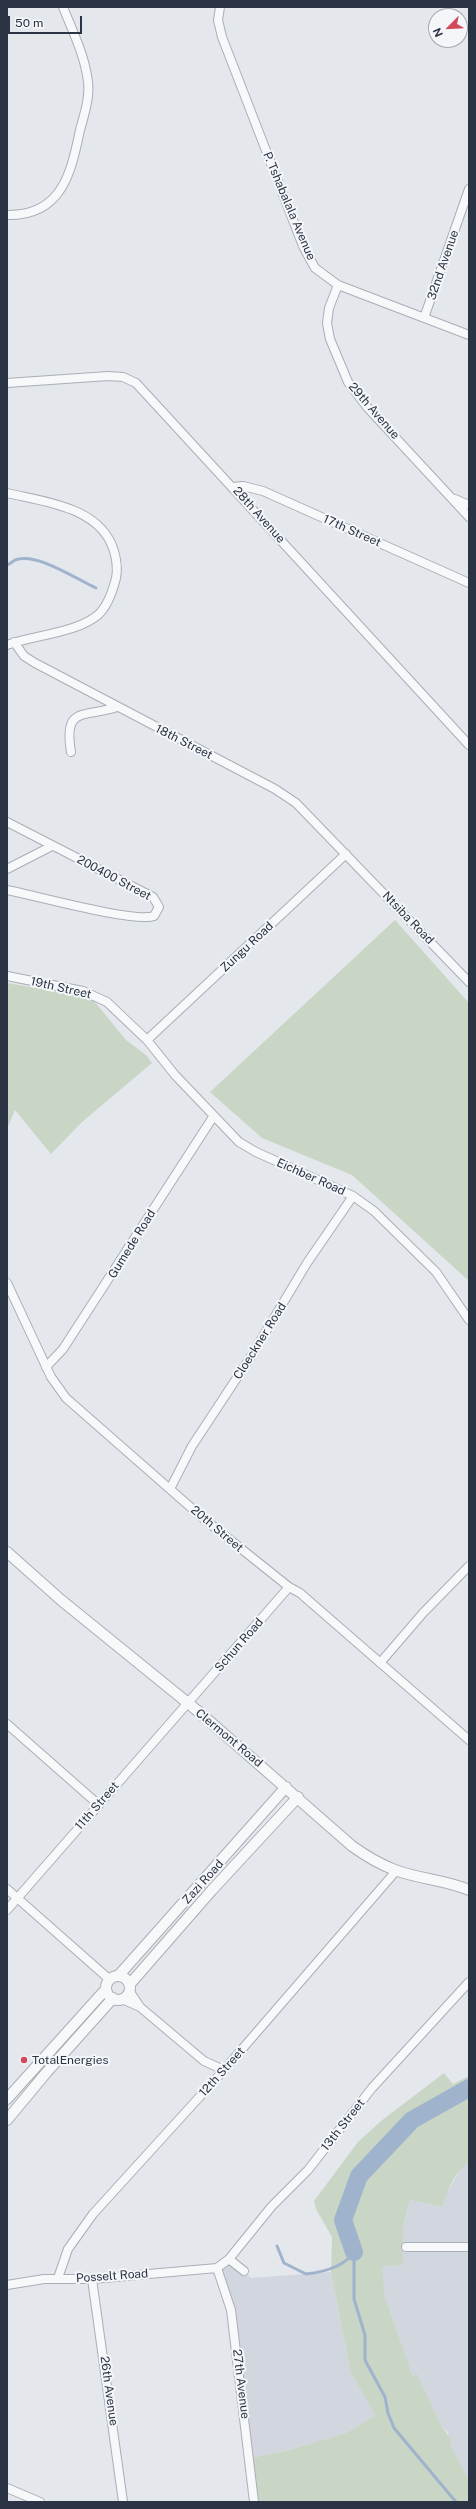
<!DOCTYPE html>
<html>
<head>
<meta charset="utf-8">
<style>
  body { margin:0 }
  #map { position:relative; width:476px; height:2509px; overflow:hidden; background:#e4e7ec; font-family:"Public Sans",sans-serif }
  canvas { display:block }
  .frame { position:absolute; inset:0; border:8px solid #2b3445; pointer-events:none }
  .north { position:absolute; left:428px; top:8px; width:40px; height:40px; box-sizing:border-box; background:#f4f6f9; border:1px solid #a4a8b1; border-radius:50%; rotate:246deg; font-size:11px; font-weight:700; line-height:16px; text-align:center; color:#2b3445 }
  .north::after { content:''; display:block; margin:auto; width:14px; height:18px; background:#d1495b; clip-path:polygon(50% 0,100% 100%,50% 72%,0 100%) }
  .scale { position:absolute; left:8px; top:16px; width:74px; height:18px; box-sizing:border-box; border:2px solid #2b3445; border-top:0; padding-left:5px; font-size:12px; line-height:14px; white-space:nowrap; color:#2b3445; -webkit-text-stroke:3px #f4f6f9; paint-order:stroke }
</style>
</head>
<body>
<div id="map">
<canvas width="476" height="2509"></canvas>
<div class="frame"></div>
<div class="north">N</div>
<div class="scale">50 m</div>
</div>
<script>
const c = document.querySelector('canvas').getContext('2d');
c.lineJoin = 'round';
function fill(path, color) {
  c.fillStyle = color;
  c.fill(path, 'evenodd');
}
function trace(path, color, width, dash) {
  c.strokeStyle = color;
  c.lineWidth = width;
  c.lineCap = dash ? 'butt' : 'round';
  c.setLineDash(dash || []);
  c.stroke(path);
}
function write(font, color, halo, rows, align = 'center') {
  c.font = font + ' "Public Sans",sans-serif';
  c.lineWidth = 4;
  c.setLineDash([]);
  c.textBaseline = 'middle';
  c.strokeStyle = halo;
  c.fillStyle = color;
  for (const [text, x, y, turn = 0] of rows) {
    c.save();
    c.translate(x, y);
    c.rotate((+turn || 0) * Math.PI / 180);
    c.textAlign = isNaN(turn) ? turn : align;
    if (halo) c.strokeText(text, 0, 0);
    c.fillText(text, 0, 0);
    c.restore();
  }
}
const built = new Path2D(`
  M469 2162V2481L450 2444 448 2432 442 2427 417 2375 413 2376 385 2297 381 2267 403 2265V2226L410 2200 443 2207 446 2195 462 2166Z
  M229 2260 251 2278 331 2272 351 2373 375 2415 346 2433 289 2450 251 2458 235 2334 217 2268Z`);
const green = new Path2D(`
  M395 920 469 1003V1281L352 1175 262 1138 210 1092Z
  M7 983 82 996 94 1001 126 1040 146 1055 152 1063 82 1122 51 1154 15 1110 7 1129Z
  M444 2073 453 2084 469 2076V2162C455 2171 447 2191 443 2207L410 2200 403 2226V2265L382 2267 385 2297 413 2376 417 2374 442 2427 451 2439 450 2444 469 2481V2502H255L251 2458 289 2450 346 2433 375 2415 351 2373 331 2272 332 2237 316 2209 314 2201 358 2142 381 2121Z`);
const stream = new Path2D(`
  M7 565C10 564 12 562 15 560 37 552 76 579 96 588
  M277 2246 284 2263 306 2274C324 2272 344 2267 354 2252
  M354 2252V2299L365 2335V2360L385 2397 388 2413 394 2428 456 2502`);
const river = new Path2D(`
  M354 2252 343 2220 359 2176 412 2120 469 2088`);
const minor = new Path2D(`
  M220 7 218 20 222 37 303 246 315 268 338 285 469 335
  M7 215C62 216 71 173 80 130 84 115 90 98 88 82 85 56 73 32 63 7
  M338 285 329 308 327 323 330 339 348 382 367 407 469 517
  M424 318 469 189
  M7 383 108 376 123 377 136 383 469 745
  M233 487 243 486 263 491 469 583
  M7 493C45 502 101 507 114 551 117 561 118 568 116 578 113 590 108 605 99 614 78 633 34 635 7 645
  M455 499 469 505
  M14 642 24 656 35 663 275 789 296 803 469 982
  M71 752C63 705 85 718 117 707
  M7 822 153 897 159 907 154 916C134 923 33 895 7 890
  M7 869 52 846
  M7 976 83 991 107 1002 147 1040 175 1075 239 1142 256 1152 353 1196 374 1211 436 1272 469 1320
  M147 1040 346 854
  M7 1283 51 1377 66 1398 204 1519 289 1587 300 1593 469 1740
  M46 1367 63 1349 213 1117
  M170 1489 192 1446 250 1358 307 1263 353 1196
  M380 1663 423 1613 469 1566
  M7 1724 99 1805
  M7 1889 109 1979
  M7 1910 289 1587
  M130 1992 140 2007 204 2061 224 2070
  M122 1999 140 2007
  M406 2247H469
  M229 2259 244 2271
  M217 2268 231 2310 254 2502
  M58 2278 68 2249 93 2214 224 2070 396 1871
  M92 2279 123 2502
  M7 2285 44 2279H92L217 2268 229 2259 272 2206 308 2170 372 2088 469 1982
  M7 2488 40 2502`);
const tertiary = new Path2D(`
  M7 1552 61 1600 199 1712 352 1846C366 1856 379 1864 395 1870 419 1879 445 1880 469 1890
  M119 1975 286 1787
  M106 1988a12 12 0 1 1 24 0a12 12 0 1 1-24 0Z
  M130 1984 212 1890 298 1797
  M7 2099 106 1989
  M7 2120 46 2073 113 1998`);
const markers = [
  [24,2060,4,"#d1495b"]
];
const streetNames = [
  ["P. Tshabalala Avenue",289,206,67],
  ["32nd Avenue",443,265,-71],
  ["29th Avenue",374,411,49],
  ["28th Avenue",259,515,48],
  ["17th Street",352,531,24],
  ["18th Street",184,742,27],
  ["200400 Street",114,878,28],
  ["Ntsiba Road",408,918,46],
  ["Zungu Road",247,947,-43],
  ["19th Street",61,988,13],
  ["Eichber Road",311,1177,24],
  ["Gumede Road",132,1244,-58],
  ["Cloeckner Road",260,1341,-58],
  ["20th Street",217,1529,40],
  ["Schun Road",239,1645,-49],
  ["Clermont Road",229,1738,40],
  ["11th Street",97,1806,-49],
  ["Zazi Road",203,1882,-48],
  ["12th Street",222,2072,-48],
  ["13th Street",343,2125,-52],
  ["Posselt Road",112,2276,-4],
  ["27th Avenue",241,2384,83],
  ["26th Avenue",109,2391,82]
];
const poiNames = [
  ["TotalEnergies",32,2060]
];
fill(built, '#d2d6de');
fill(green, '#c9d6c5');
trace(stream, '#9fb4cc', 3);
trace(river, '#9fb4cc', 18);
trace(minor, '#a9aeb7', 10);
trace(tertiary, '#a9aeb7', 12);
trace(minor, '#f7f8fa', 8);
trace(tertiary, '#f7f8fa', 10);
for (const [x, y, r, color] of markers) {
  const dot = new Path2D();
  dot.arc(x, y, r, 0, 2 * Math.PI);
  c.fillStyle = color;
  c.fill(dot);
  trace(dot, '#f4f6f9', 1.5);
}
write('12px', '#2b3445', '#f4f6f9', streetNames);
write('12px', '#2b3445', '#f4f6f9', poiNames, 'left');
</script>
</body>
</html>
